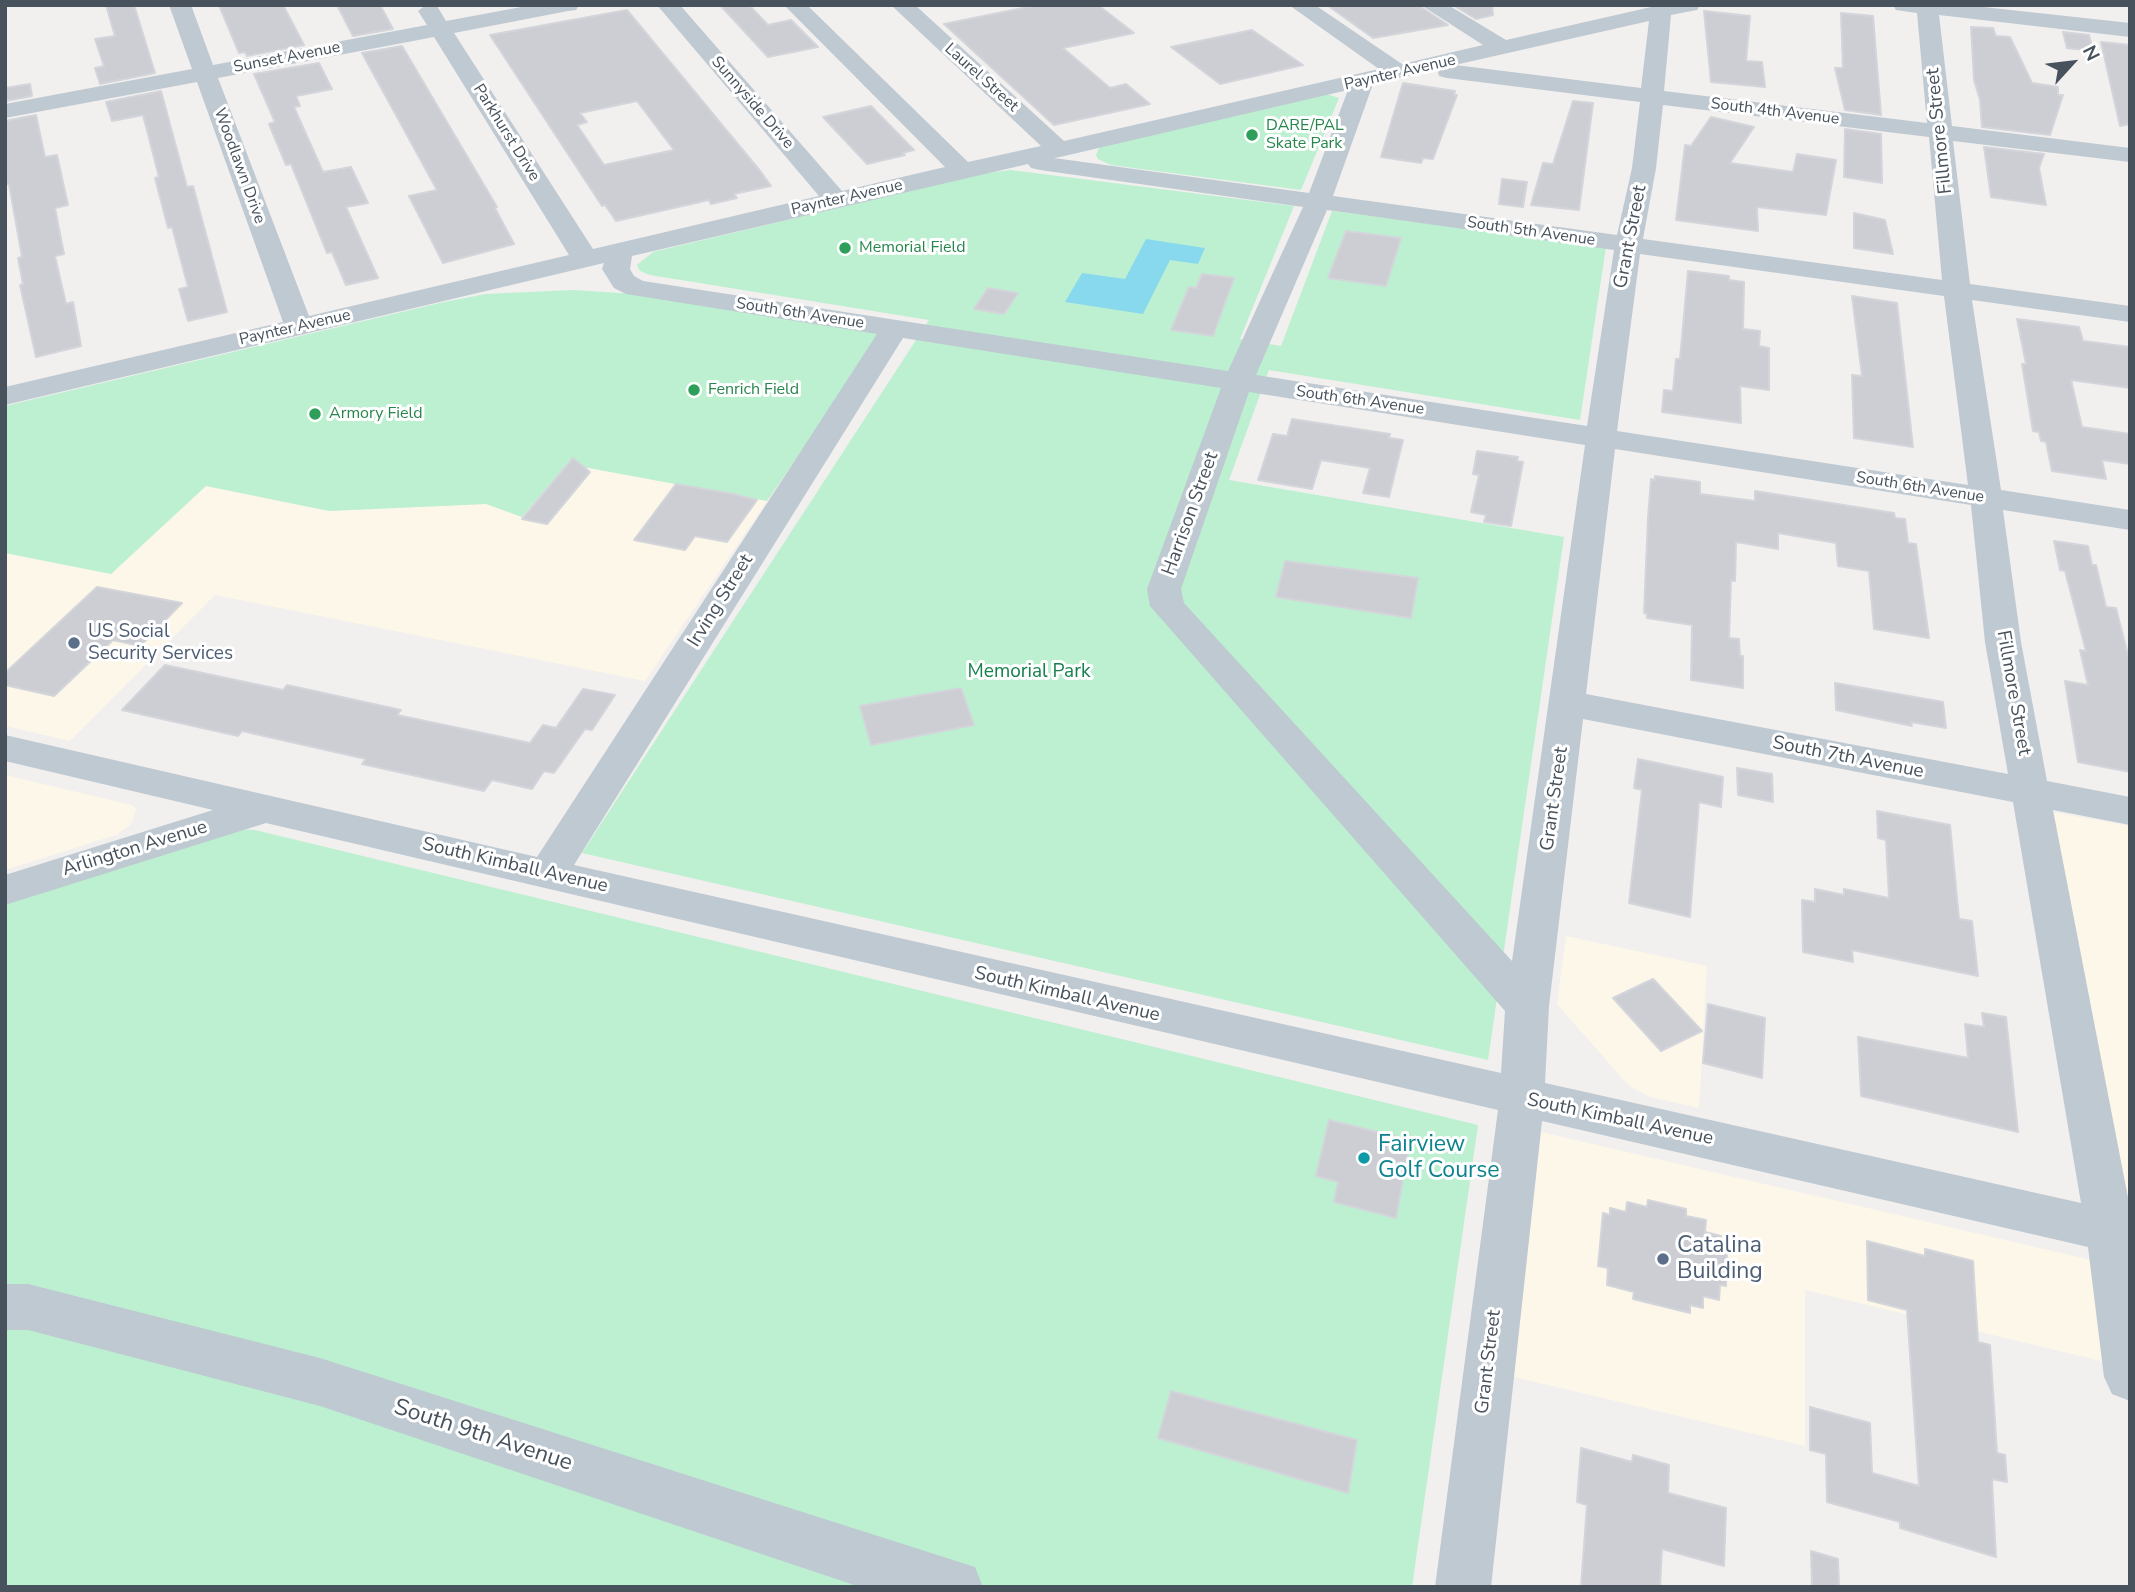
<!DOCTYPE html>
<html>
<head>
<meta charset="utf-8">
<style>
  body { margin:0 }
  #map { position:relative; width:2135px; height:1592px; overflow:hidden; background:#f2efef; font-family:"Nunito Sans",sans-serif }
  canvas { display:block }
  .frame { position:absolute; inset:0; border:7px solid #47525d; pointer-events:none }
  .north { position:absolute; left:2037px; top:28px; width:70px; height:70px; -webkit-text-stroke:5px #fff; paint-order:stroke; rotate:63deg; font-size:19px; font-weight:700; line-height:28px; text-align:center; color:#47525d }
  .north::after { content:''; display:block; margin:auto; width:24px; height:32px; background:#47525d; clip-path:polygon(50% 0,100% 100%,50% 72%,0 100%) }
</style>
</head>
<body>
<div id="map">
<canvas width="2135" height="1592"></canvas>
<div class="frame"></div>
<div class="north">N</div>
</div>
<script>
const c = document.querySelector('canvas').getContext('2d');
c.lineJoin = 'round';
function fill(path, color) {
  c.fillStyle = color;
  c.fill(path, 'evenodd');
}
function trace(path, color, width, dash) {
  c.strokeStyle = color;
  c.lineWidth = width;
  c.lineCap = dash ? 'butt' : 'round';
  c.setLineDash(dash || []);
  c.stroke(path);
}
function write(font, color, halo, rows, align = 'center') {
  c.font = font + ' "Nunito Sans",sans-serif';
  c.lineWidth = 6;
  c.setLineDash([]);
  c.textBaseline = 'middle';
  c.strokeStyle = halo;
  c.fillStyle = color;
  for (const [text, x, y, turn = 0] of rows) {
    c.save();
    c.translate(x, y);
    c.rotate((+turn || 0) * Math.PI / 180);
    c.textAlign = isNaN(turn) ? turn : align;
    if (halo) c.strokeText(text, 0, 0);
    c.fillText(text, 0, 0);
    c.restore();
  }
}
const commercial = new Path2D(`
  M567 464 767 501 645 681 215 595 70 741 5 726V553L111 574 206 486 329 511 486 504 522 517Z
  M5 775 132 805 136 809 134 817 130 825 116 835 5 870Z
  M2052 812 2130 826V1207Z
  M1566 936 1707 966 1699 1108 1650 1097 1629 1086 1557 1004Z
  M1541 1132 2130 1269V1368L1805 1290V1446L1514 1377Z`);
const green = new Path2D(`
  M1327 94 1339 98 1301 190 1111 165 1098 159 1096 155 1099 148 1105 145Z
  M1011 170 1294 206 1240 339 1281 346 1332 211 1606 247 1580 420 1269 370 1229 480 1564 537 1488 1060 582 853 929 320 650 275 640 271 637 265 653 252 980 174Z
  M572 290 635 294 882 333 767 501 567 464 522 517 486 504 329 511 206 486 111 574 5 553V406L444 302 486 294Z
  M236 829 255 830 1478 1125 1412 1587H5V899Z`);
const water = new Path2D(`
  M1146 239 1205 248 1198 264 1170 260 1143 314 1065 302 1082 273 1125 279Z`);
const building = new Path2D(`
  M106 5H134L155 73 100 84 95 68 104 66 95 39 115 36Z
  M219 5H283L304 45 247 56 245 52 239 53Z
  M337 5H380L393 29 353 36Z
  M720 5H749L768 25 791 20 818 47 768 57Z
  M1038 5H1098L1134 33 1063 48 1110 88 1126 84 1150 104 1054 125 944 24Z
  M1327 5H1418L1448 25 1373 38Z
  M1453 5H1492L1493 15 1476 19Z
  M627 10 761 172 771 186 734 194 737 198 711 204 709 200 616 221 605 205 602 206 490 35ZM637 101 674 150 604 165 577 125 587 122 580 113Z
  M1704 11 1750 16 1746 61 1762 62 1765 87 1711 82Z
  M1841 13 1873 16 1881 115 1845 110 1835 68H1843Z
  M1971 27 1993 28 1996 36 2010 37 2032 83 2058 87V95H2063L2050 135 1982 127 1980 100 1974 80Z
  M1252 30 1303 65 1220 84 1171 47Z
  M2063 32 2089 35 2093 51 2067 48Z
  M2101 42 2130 45V124L2120 126Z
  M402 46 497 207 495 208 514 244 443 263 409 196 437 190 362 53Z
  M319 63 332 89 296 96 300 106 294 107 323 172 351 167 368 203 346 207 378 278 346 285 332 252 327 253 291 164 286 165 269 124 275 122 254 74Z
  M1403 83 1455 91 1454 95H1457L1433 159 1423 158 1421 163 1381 157Z
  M30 84 32 96 5 101V88Z
  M161 91 187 187 193 186 227 312 188 321 179 289 188 287 172 227 168 228 155 178 159 177 143 115 112 121 106 102Z
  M1573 101 1593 103 1579 210 1531 205 1543 163 1553 164Z
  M871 106 914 150 902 153 905 155 867 164 823 117Z
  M36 115 45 157 57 155 68 205 55 208 64 254 55 256 66 304 73 302 81 346 36 357 20 285 23 284 18 258 22 257 9 184H5V121Z
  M1711 117 1754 127 1730 163 1793 172 1797 154 1836 160 1826 215 1757 207 1758 231 1676 220 1685 145 1691 146Z
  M1845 129 1881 134 1882 183 1844 177Z
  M1984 147 2044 154 2039 168 2046 205 1991 197Z
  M1502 179 1527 182 1523 207 1499 204Z
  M1854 213 1885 220 1893 254 1854 248Z
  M1346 231 1401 238 1386 286 1328 278Z
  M1688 271 1729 276V280L1744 282 1743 329 1760 331 1759 346 1769 348V390L1740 386 1741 423 1662 412 1664 390 1673 391 1676 359H1680Z
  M1202 274 1234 278 1213 336 1171 330 1189 287 1196 288Z
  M988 288 1018 293 1004 314 974 309Z
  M1852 296 1897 303 1913 447 1854 438 1852 375 1862 376Z
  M2017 319 2079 327 2083 341 2130 347V388L2071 380 2082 427 2130 434V464L2102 460 2106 479 2052 471 2046 442 2041 441 2039 432 2033 431 2022 364H2026Z
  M1292 419 1390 434 1389 438 1403 440 1389 497 1363 493 1370 468 1321 460 1312 489 1258 480 1273 434 1287 436Z
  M1477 451 1518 457 1517 461 1523 462 1511 526 1484 522 1486 515 1471 512 1479 475 1473 474Z
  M573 458 590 472 547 524 522 519Z
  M1655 476 1700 482V494L1755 501V491L1894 513 1895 518 1905 519 1908 543 1916 544 1929 638 1874 629 1869 571 1838 566 1836 543 1778 533V549L1736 542 1735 581 1731 580 1729 638 1739 639 1740 656H1743V688L1691 680 1692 625 1647 618V614L1644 613 1648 518 1651 479 1655 480Z
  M676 484 733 494 757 500 727 542 695 536 685 550 634 540Z
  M2054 541 2088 546 2092 565H2096L2106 607 2116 608 2130 663V772L2078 762 2065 681 2088 685 2080 650 2086 651 2065 571 2060 570Z
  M1285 561 1418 578 1411 618 1276 597Z
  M97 587 182 603 140 646 113 640 54 696 5 685V673Z
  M165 665 283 690 287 685 401 710 397 715 530 743 543 725 556 728 583 689 615 695 592 730 585 729 554 773 544 771 532 789 492 780 484 791 362 764 366 759 242 731 238 736 122 710Z
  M1835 683 1943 702 1946 728 1911 722 1912 726 1836 710Z
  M961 688 974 725 871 745 860 706Z
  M1638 759 1723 777 1721 807 1699 802 1690 917 1629 903 1642 790 1634 788Z
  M1737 768 1772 774 1773 802 1738 795Z
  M1877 811 1950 825 1959 919 1972 921 1978 976 1852 950 1853 962 1803 952 1802 900 1815 902V889L1844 895V889L1889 898 1886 840 1878 838Z
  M1653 979 1702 1031 1661 1051 1613 998Z
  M1708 1004 1765 1018 1762 1078 1703 1063Z
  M1982 1013 2006 1017 2018 1132 1861 1096 1858 1037 1968 1058 1965 1024 1984 1027Z
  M1329 1120 1410 1140 1396 1218 1334 1202 1338 1182 1316 1176Z
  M1648 1200 1686 1209V1216L1706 1220 1705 1232 1721 1236V1250L1727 1251 1726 1286 1720 1285 1719 1300 1703 1296V1308L1690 1305V1313L1633 1299 1634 1292 1607 1285 1608 1268 1598 1266 1603 1213 1610 1215V1208L1626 1212 1627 1202 1647 1207Z
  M1867 1241 1925 1256V1249L1973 1261 1978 1342 1990 1345 1997 1453 2005 1455 2007 1482 1992 1479 1996 1557 1900 1528V1522L1827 1502 1826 1454 1810 1450V1407L1870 1423 1872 1473 1919 1486 1907 1310 1868 1300Z
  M1171 1391 1357 1440 1348 1493 1158 1438Z
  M1581 1448 1632 1462 1633 1455 1669 1465 1668 1493 1726 1508 1724 1566 1662 1549 1660 1587H1581L1587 1505 1577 1502Z
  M1811 1551 1838 1559 1839 1587H1812Z`);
const minor = new Path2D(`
  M169 5H191L213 65 427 25 418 11 426 5 437 6 446 21 532 5H579L576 10 568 11 454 33 593 249 819 196 657 5H680L842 191 945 167 784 5H807L968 162 1041 146 891 5H915L1064 141 1379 69 1289 5H1315L1402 64 1483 45 1421 5H1448L1506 40 1660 5H1700L1697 10 1671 15 1664 91 1927 123 1917 13 1896 10 1893 5H1965L2130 23V37L1939 15 1952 126 2130 148V162L1953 141 1970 284 2130 306V322L1972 300 2001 490 2130 510V530L2003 510 2021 642 2047 781 2130 797V825L2053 810 2130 1208V1401L2112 1394 2104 1377 2088 1247 1542 1121 1491 1587H1435L1498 1110 266 823 5 905V875L213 810 5 761V735L537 857 877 334 626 294 614 288 602 269 604 263 5 405V387L283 322 197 82 5 118V104L192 69ZM1649 21 1641 88 1455 65ZM434 37 569 255 309 316 218 78ZM1437 69 1439 76 1447 78 1640 102 1632 168 1617 235 1333 196 1373 84ZM1348 90 1309 193 1054 158 1060 157ZM1663 105 1929 137 1942 280 1643 239 1656 168ZM1028 164 1031 168 1040 170 1303 207 1228 371 643 281 634 276 630 269 632 256ZM1327 210 1614 250 1587 426 1256 375ZM1640 254 1944 296 1968 485 1617 431ZM903 338 1221 388 1147 589 1150 606 1505 1011 1501 1073 574 865ZM1249 392 1585 445 1512 961 1184 603 1181 589ZM1615 449 1971 505 1985 642 2008 774 1586 694ZM1583 719 2013 802 2081 1203 1545 1083 1549 1006Z
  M5 1284H28L320 1358 975 1567 983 1587H860L320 1406 28 1330H5Z`);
const markers = [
  [1252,135,7,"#2e9e5b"],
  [845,248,7,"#2e9e5b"],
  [694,390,7,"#2e9e5b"],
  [315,414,7,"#2e9e5b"],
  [74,643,7,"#5c6f8a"],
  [1364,1158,7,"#0f9aa8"],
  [1663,1259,7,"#5c6f8a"]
];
const farStreetnames = [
  ["Sunset Avenue",287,58,-11],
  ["Paynter Avenue",1400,73,-13],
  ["Laurel Street",981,78,42],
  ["Sunnyside Drive",752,103,49],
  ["South 4th Avenue",1775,112,7],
  ["Parkhurst Drive",506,133,58],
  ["Woodlawn Drive",239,166,70],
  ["Paynter Avenue",847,198,-13],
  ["South 5th Avenue",1531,232,8],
  ["South 6th Avenue",800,314,9],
  ["Paynter Avenue",295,328,-13],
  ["South 6th Avenue",1360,401,8],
  ["South 6th Avenue",1920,488,9]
];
const farLeisurenames = [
  ["DARE/PAL",1266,126],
  ["Skate Park",1266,144],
  ["Memorial Field",859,248],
  ["Fenrich Field",708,390],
  ["Armory Field",329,414]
];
const streetNames = [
  ["Fillmore Street",1940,131,-96],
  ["Grant Street",1631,237,-79],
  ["Harrison Street",1191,514,-70],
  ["Irving Street",721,601,-58],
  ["Fillmore Street",2013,693,80],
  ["South 7th Avenue",1848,758,11],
  ["Grant Street",1555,799,-82],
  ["Arlington Avenue",135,849,-17],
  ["South Kimball Avenue",515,866,13],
  ["South Kimball Avenue",1067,995,13],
  ["South Kimball Avenue",1620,1120,12],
  ["Grant Street",1489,1362,-83]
];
const serviceNames = [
  ["US Social",88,632],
  ["Security Services",88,654]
];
const parkNames = [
  ["Memorial Park",1029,672]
];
const nearCulturenames = [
  ["Fairview",1378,1145],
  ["Golf Course",1378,1171]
];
const nearServicenames = [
  ["Catalina",1677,1246],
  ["Building",1677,1272]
];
const nearStreetnames = [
  ["South 9th Avenue",483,1436,18]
];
fill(commercial, '#fcf7e8');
fill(green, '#bcf0d1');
fill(water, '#88d9ee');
fill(building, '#ccced4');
trace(building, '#d3d5db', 2);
fill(minor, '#bfc9d1');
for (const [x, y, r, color] of markers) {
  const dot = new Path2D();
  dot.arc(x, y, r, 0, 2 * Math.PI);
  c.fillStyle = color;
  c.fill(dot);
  trace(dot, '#fff', 2.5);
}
write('16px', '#47525d', '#fff', farStreetnames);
write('16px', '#27864d', '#fff', farLeisurenames, 'left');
write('19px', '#47525d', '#fff', streetNames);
write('19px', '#4e5e75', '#fff', serviceNames, 'left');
write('19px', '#15814b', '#fff', parkNames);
write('23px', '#0d838f', '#fff', nearCulturenames, 'left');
write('23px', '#4e5e75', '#fff', nearServicenames, 'left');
write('23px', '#47525d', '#fff', nearStreetnames);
</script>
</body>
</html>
